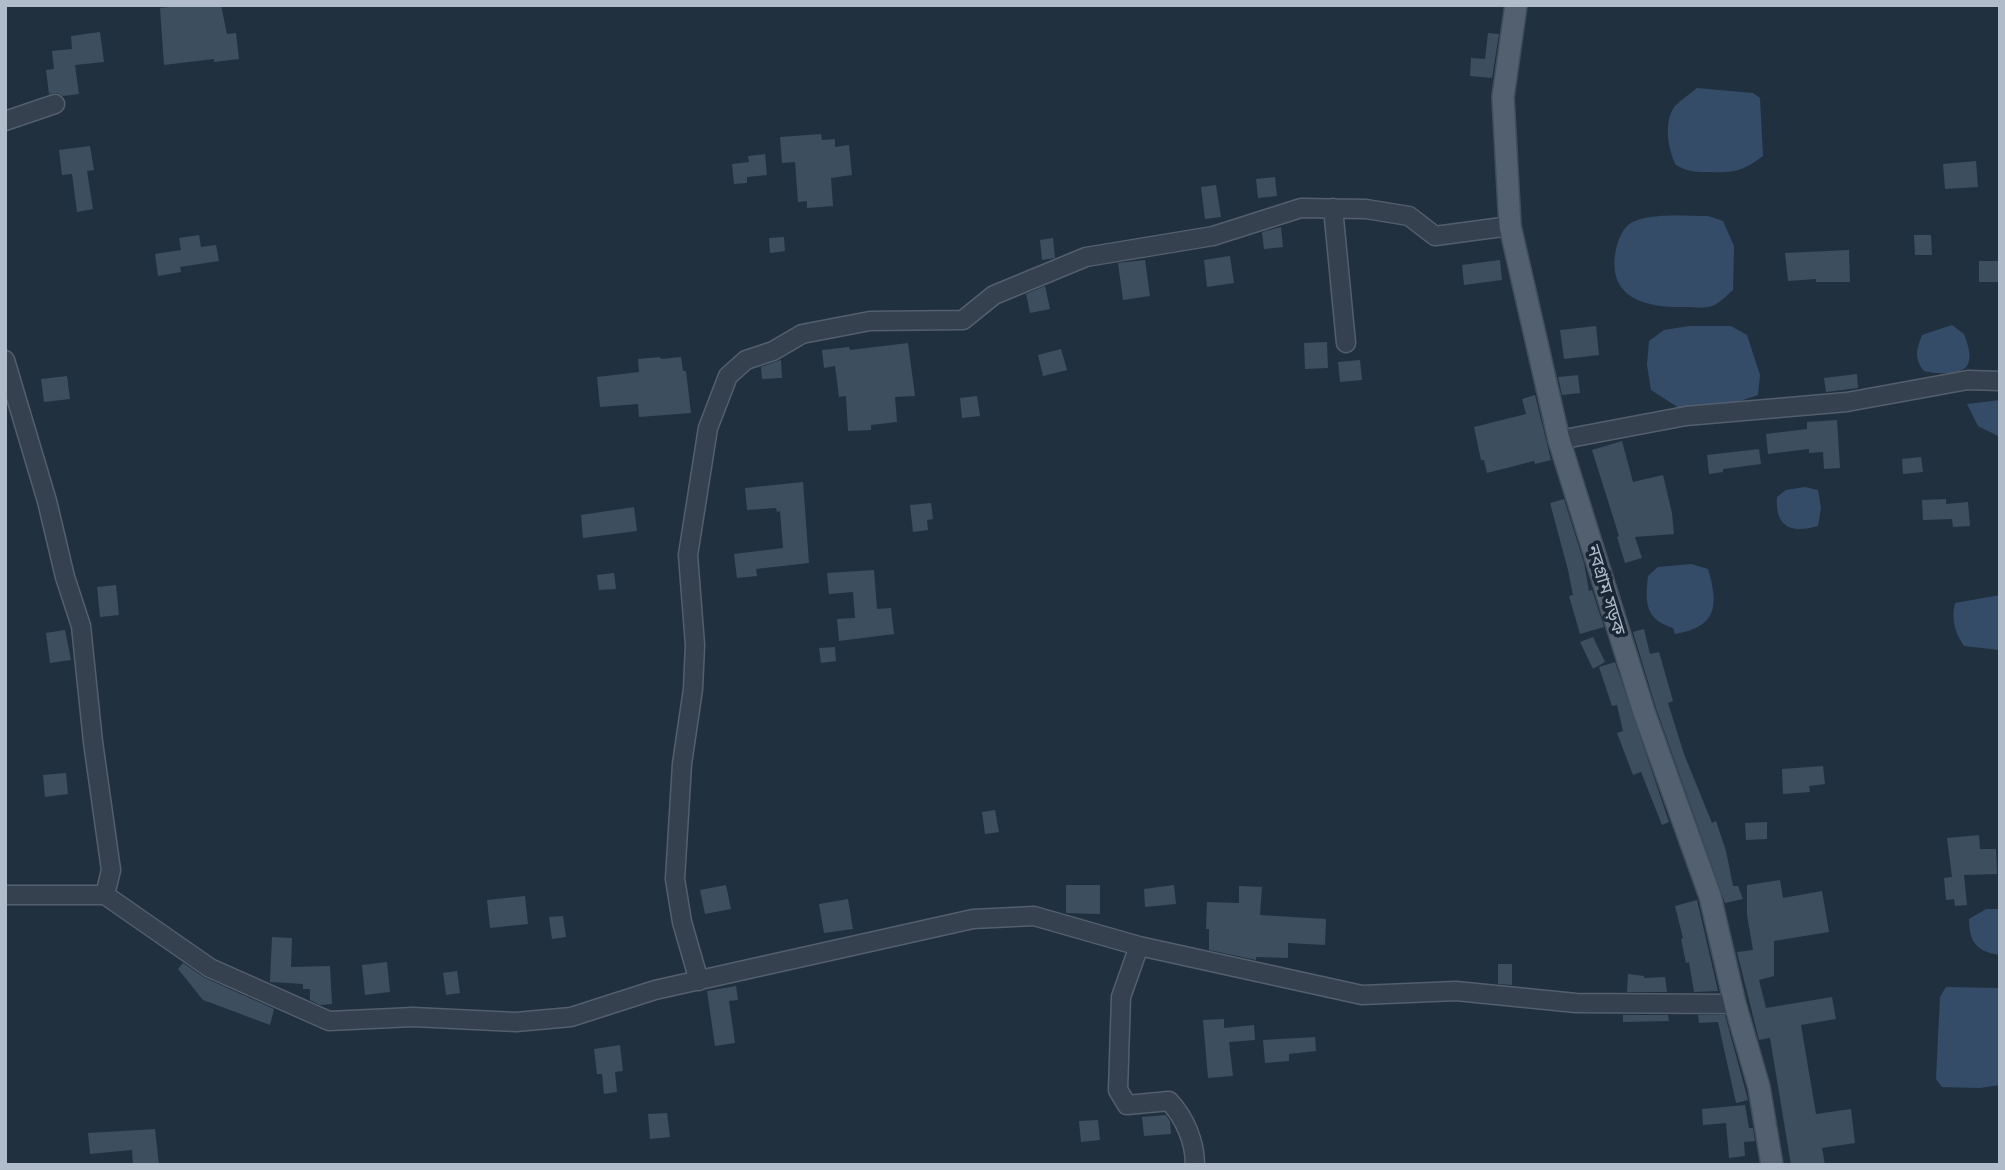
<!DOCTYPE html>
<html>
<head>
<meta charset="utf-8">
<style>
  body { margin:0 }
  #map { position:relative; width:2005px; height:1170px; overflow:hidden; background:#21303f; font-family:Lato,sans-serif }
  canvas { display:block }
  .frame { position:absolute; inset:0; border:7px solid #b1bcca; pointer-events:none }
</style>
</head>
<body>
<div id="map">
<canvas width="2005" height="1170"></canvas>
<div class="frame"></div>
</div>
<script>
const c = document.querySelector('canvas').getContext('2d');
c.lineJoin = 'round';
function fill(path, color) {
  c.fillStyle = color;
  c.fill(path, 'evenodd');
}
function trace(path, color, width, dash) {
  c.strokeStyle = color;
  c.lineWidth = width;
  c.lineCap = dash ? 'butt' : 'round';
  c.setLineDash(dash || []);
  c.stroke(path);
}
function write(font, color, halo, rows, align = 'center') {
  c.font = font + ' Lato,"Noto Sans Bengali",sans-serif';
  c.lineWidth = 7;
  c.setLineDash([]);
  c.textBaseline = 'middle';
  c.strokeStyle = halo;
  c.fillStyle = color;
  for (const [text, x, y, turn = 0] of rows) {
    c.save();
    c.translate(x, y);
    c.rotate((+turn || 0) * Math.PI / 180);
    c.textAlign = isNaN(turn) ? turn : align;
    if (halo) c.strokeText(text, 0, 0);
    c.fillText(text, 0, 0);
    c.restore();
  }
}
const water = new Path2D(`
  M1697 88 1753 93 1760 98 1763 156C1743 171 1734 173 1710 172 1697 172 1687 172 1676 165 1668 150 1663 121 1675 106 1681 100 1690 94 1697 88Z
  M1708 216 1723 221 1734 246 1733 290C1727 295 1720 303 1712 306 1705 309 1693 307 1685 307 1645 308 1606 298 1616 249 1618 241 1621 232 1628 225 1644 212 1687 216 1708 216Z
  M1952 325 1964 334C1967 342 1971 353 1969 361 1966 377 1936 374 1924 371 1914 358 1916 351 1922 335Z
  M1689 326H1731L1747 335 1760 375 1758 395 1731 404 1679 408 1651 390 1647 365 1649 341 1664 330Z
  M2000 400V437L1978 426 1967 404Z
  M1805 487 1818 490 1821 508 1818 526C1791 534 1775 527 1777 497L1786 490Z
  M1691 564 1708 569C1719 606 1717 627 1675 634L1673 628C1645 619 1645 603 1648 576L1658 567Z
  M2000 595V650L1964 646C1955 633 1951 619 1955 603Z
  M1986 909H2000V955C1977 952 1969 942 1969 919Z
  M1946 987 2000 988V1085L1980 1088 1942 1087 1936 1079 1940 997Z`);
const building = new Path2D(`
  M188 5H221L227 34 236 33 239 59 214 62V59L164 65 160 8Z
  M100 32 104 62 75 65 79 94 63 96 57 93 49 94 46 70 54 69 52 51 72 49 71 36Z
  M1488 33 1499 34 1492 78 1470 76 1471 58 1485 59Z
  M821 134 822 140 835 139V147L849 145 852 175 831 178 833 206 807 208V201L798 202 795 162 782 163 780 137Z
  M90 146 94 170 87 171 93 209 77 212 72 174 62 175 59 150Z
  M765 154 767 175 747 177V183L734 184 732 164 749 162 748 156Z
  M1976 161 1978 187 1945 189 1943 164Z
  M1275 177 1277 196 1258 198 1256 179Z
  M1216 185 1221 217 1205 219 1201 187Z
  M1281 227 1283 247 1264 249 1262 232Z
  M199 235 201 247 216 245 219 261 180 267 181 272 158 276 155 254 181 250 179 238Z
  M1914 235H1931L1932 255H1915Z
  M784 237 785 251 770 253 769 238Z
  M1053 238 1055 258 1042 260 1040 240Z
  M1849 250 1850 282H1816V279L1788 281 1785 253Z
  M1230 256 1234 283 1207 287 1204 260Z
  M1145 260 1150 296 1123 300 1118 263Z
  M1500 260 1502 280 1464 285 1462 265Z
  M1979 261H2000V282H1979Z
  M1045 286 1050 309 1030 313 1026 294Z
  M1596 326 1599 355 1564 359 1560 330Z
  M1327 342 1328 368 1305 369 1304 343Z
  M908 343 915 396 895 397 897 422 871 425V430L848 431 846 396 839 397 835 366 824 368 822 350 849 347 850 350Z
  M1061 349 1067 370 1043 376 1038 355Z
  M660 357 661 359 681 357 683 371H686L691 413 639 417 638 404 600 407 597 377 639 372 638 359Z
  M781 360 782 378 762 379 761 367Z
  M1360 360 1362 380 1340 382 1338 362Z
  M1857 374 1858 388 1826 392 1824 378Z
  M1578 375 1580 393 1562 395 1558 377Z
  M67 376 70 399 44 402 41 379Z
  M1535 395 1551 460 1535 464 1534 461 1487 473 1484 460H1481L1474 427 1526 414 1522 399Z
  M977 396 980 416 962 418 960 398Z
  M1837 420 1840 468 1824 469 1823 452 1809 453V449L1768 454 1766 434 1807 429V422Z
  M1622 441 1633 482 1663 475 1672 513 1674 534 1635 537 1642 558 1625 563 1617 537 1619 536 1592 450Z
  M1759 449 1761 464 1723 469V472L1709 474 1707 455Z
  M1921 457 1923 472 1903 474 1902 459Z
  M803 482 809 563 756 569 757 576 737 578 734 554 783 548 780 511 777 512 776 508 747 510 745 488Z
  M1564 499 1584 563 1589 591 1592 590 1604 627 1580 634 1569 596 1573 595 1568 570 1550 503Z
  M1946 499V504L1968 502 1970 526 1953 527 1952 519 1923 520 1922 500Z
  M931 503 933 519 927 520 928 530 913 532 910 505Z
  M634 507 637 531 583 538 581 515Z
  M874 570 877 609 891 608 894 634 839 641 837 619 855 618 853 592 829 594 827 573Z
  M614 573 616 589 599 590 597 575Z
  M116 585 119 615 100 617 97 587Z
  M1644 629 1650 654 1659 652 1673 701 1668 703 1684 754 1712 823 1716 821 1726 851 1733 886H1738L1743 899 1725 903 1656 708 1633 632Z
  M65 630 71 660 50 663 46 633Z
  M1593 637 1605 662 1593 669 1580 642Z
  M835 647 836 661 821 663 819 648Z
  M1615 662 1669 822 1662 825 1641 772 1633 775 1617 733 1623 731 1617 705 1612 706 1599 667Z
  M1823 766 1825 784 1809 786 1810 792 1783 794 1782 769Z
  M66 773 68 794 45 797 43 775Z
  M995 810 999 832 985 834 982 812Z
  M1767 822V839L1746 840 1745 823Z
  M1979 835 1980 849H1996L1997 874 1964 875 1967 905 1955 906 1954 899 1946 900 1944 878 1952 877 1947 838Z
  M1780 880 1783 898 1822 891 1829 932 1774 941V976L1759 980 1766 1008 1832 997 1836 1019 1801 1025 1816 1114 1851 1109 1855 1143 1822 1148 1825 1165H1791L1770 1038 1759 1040 1737 952 1753 950 1747 915V885Z
  M726 885 731 909 705 914 700 890Z
  M1066 885H1100V914L1066 913Z
  M1174 885 1176 904 1145 907 1144 889Z
  M1239 886 1262 887 1260 915 1326 919 1325 945 1288 943V958L1256 957V960L1209 950V929H1206L1207 902 1239 903Z
  M525 896 528 924 490 928 487 900Z
  M848 899 853 929 824 933 819 904Z
  M1697 900 1718 991 1694 992 1689 962 1686 963 1681 939 1683 938 1675 906Z
  M563 916 566 937 552 939 549 917Z
  M272 937 292 938 291 967 330 966 332 1004 320 1005 310 1000V989H303V984L270 982Z
  M387 962 390 992 365 995 362 965Z
  M183 963 205 978 274 1009 270 1025 203 1000 178 969Z
  M1498 964H1512V985L1498 984Z
  M457 971 460 993 446 995 443 973Z
  M1628 974 1644 976V978L1665 977 1667 992H1627Z
  M736 986 738 1000 729 1001 735 1043 715 1046 707 991Z
  M1623 1015H1668L1669 1021 1623 1022Z
  M1698 1015H1725L1748 1100 1736 1103 1718 1022 1699 1023Z
  M1224 1019V1028L1254 1025 1255 1040 1229 1042 1233 1076 1208 1078 1203 1020Z
  M1315 1037 1316 1051 1289 1054V1061L1265 1063 1263 1040Z
  M620 1045 623 1071 615 1072 617 1092 604 1094 602 1074H597L594 1049Z
  M1745 1105 1749 1128H1753L1755 1141 1744 1142 1745 1156 1729 1158 1726 1123 1703 1125 1702 1109Z
  M667 1113 670 1137 650 1139 648 1114Z
  M1166 1115 1170 1121 1171 1134 1144 1136 1142 1117Z
  M1098 1120 1100 1140 1081 1142 1079 1121Z
  M155 1129 159 1165H133L132 1150 90 1154 88 1133Z`);
const minor = new Path2D(`
  M5 121 55 104
  M1333 208 1346 343
  M5 360 47 501 65 577 81 626 93 742 111 870 105 895
  M1559 440 1686 416 1847 402 1968 380 2000 381
  M5 895H105L210 968 329 1021 413 1017 516 1022 571 1017 655 990 973 919 1034 916 1139 946 1362 995 1456 991 1576 1003 1735 1004
  M1139 946 1121 997 1118 1090 1127 1105 1169 1101C1185 1118 1195 1142 1195 1165
  M699 981 682 922 675 879 682 764 693 689 695 645 688 555 708 428 728 376 746 360 773 351 802 334 870 321 963 320 994 295 1086 257 1213 236 1301 208 1366 209 1409 216 1435 236 1510 226`);
const major = new Path2D(`
  M1516 5 1503 97 1510 226 1559 440 1644 712 1710 896 1735 1004 1759 1087 1772 1165`);
const streetNames = [
  ["নবগ্রাম সড়ক",1606,590,73]
];
fill(water, '#344c68');
fill(building, '#3d4e5f');
trace(minor, '#545f6d', 21);
trace(major, '#424d5b', 24);
trace(minor, '#36414f', 18);
trace(major, '#53606f', 21);
write('18px', '#b1bcca', '#1b2634', streetNames);
</script>
</body>
</html>
